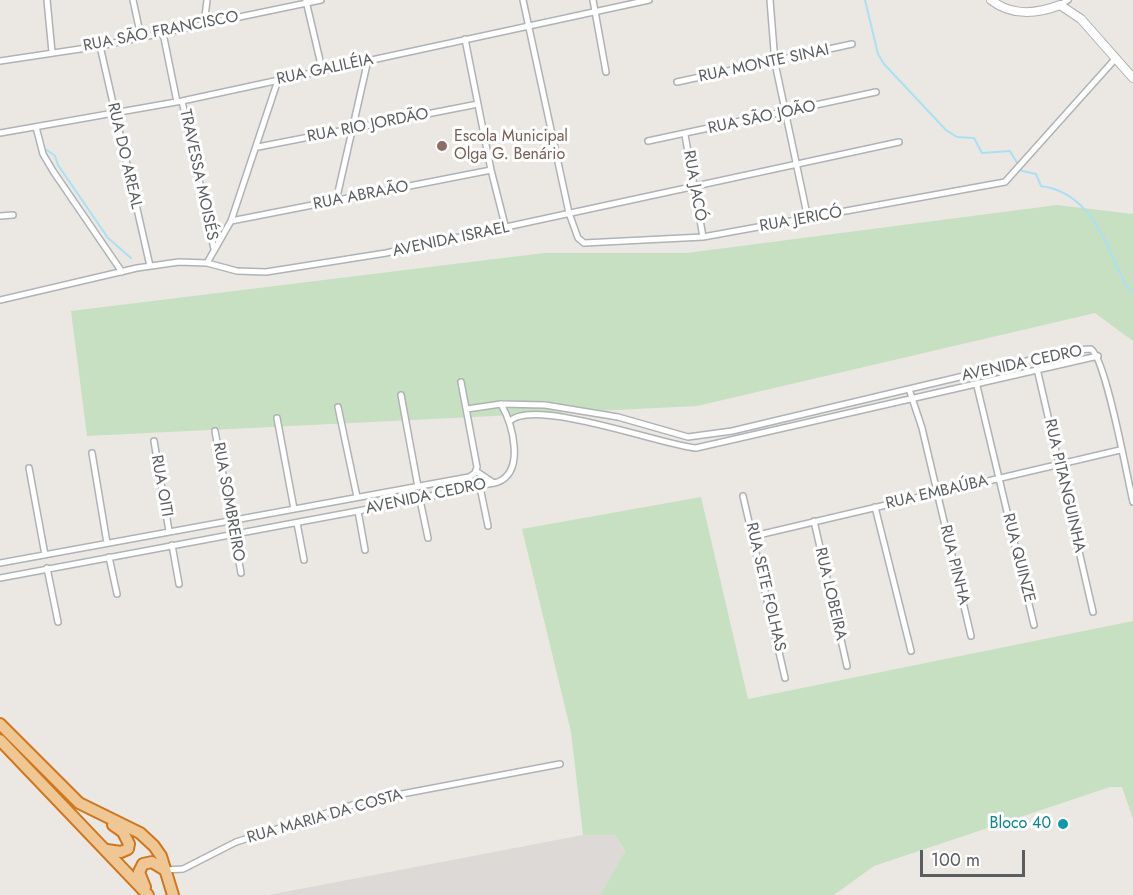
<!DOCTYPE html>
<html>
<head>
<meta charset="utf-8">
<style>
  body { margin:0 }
  #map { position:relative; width:1133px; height:895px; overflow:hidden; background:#ebe7e2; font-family:Jost,sans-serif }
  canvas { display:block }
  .scale { position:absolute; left:920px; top:850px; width:105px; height:27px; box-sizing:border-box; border:3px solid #5a5e60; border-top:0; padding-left:8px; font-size:18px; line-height:21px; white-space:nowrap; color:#5a5e60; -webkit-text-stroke:4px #fff; paint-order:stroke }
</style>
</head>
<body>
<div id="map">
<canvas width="1133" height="895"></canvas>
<div class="scale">100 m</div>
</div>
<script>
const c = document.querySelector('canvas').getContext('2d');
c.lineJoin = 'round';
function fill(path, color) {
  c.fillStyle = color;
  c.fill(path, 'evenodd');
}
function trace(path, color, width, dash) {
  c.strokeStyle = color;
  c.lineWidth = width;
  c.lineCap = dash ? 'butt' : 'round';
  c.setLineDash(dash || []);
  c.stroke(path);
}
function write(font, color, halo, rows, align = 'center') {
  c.font = font + ' Jost,sans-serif';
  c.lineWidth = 6;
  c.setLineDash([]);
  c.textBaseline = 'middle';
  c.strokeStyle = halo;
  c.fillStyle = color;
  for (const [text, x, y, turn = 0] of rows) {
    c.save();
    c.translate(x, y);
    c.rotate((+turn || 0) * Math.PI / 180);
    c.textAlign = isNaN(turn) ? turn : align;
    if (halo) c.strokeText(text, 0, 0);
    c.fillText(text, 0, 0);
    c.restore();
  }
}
const industrial = new Path2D(`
  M583 835H615L625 853 600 895H269Z`);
const green = new Path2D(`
  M1057 205 1133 214V341L1095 313 697 406 87 436 71 311 544 253H687Z
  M701 497 748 699 1133 621V819L1122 787H1110L874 866 834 895H600L625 852 615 835H583L571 732 522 529Z`);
const stream = new Path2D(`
  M865 0 878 54 884 64 946 130 957 137 974 138 982 153 1010 151 1022 171 1036 174 1041 186C1079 191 1098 223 1112 255 1118 268 1122 283 1133 292
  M47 150 55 156 58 165 108 238 131 258`);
const street = new Path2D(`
  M47 0 52 52
  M133 0 141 37
  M523 0 569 213 578 238 584 243 703 237 1005 182 1116 58
  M593 0 606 72
  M770 0 775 63 808 219
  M306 1 322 69
  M1060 5 1068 0
  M204 25 207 0
  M163 33 177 102
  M465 39 491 170 506 229
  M100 46 150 266
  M0 61 100 46 321 0
  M677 82 852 44
  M182 101 214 249
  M36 127 43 154 53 171 122 272
  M0 133 182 101 649 0
  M685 135 703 237
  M648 141 876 92
  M258 147 478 104
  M336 201 368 60
  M0 216 13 215
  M231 221 491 170
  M207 263 231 221 278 80
  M0 300 137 268 179 262 207 263 237 271 266 272 386 253 899 142
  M1035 360 1093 612
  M977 386 1034 625
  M909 389 922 428 971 636
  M401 395 418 487
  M338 407 357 497
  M467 409 501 404 545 405 618 417 688 437 732 431 1073 350 1091 349C1106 359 1127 477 1133 502
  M277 418 294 509
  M509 422C532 396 664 446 696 448L1098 356
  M215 431 241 573
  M154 441 169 531
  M92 453 107 543
  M29 468 45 555
  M476 471 494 483
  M480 487 488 526
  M743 496 785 678
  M420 500 428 538
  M875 507 911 651
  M358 511 365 550
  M814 521 847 666
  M297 523 304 560
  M754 536 1120 450
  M172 545 179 584
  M109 557 117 594
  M0 563 469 477 475 473 477 467 461 382
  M47 568 58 622
  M0 578 358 511 498 482C525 471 513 425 501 404
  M165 870 183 869 236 842 365 801 560 764`);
const secondary = new Path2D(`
  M991 0C1011 16 1037 14 1060 5L1081 19 1133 78`);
const highway = new Path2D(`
  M0 724 79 803 140 833 154 846 161 856 173 895
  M0 740 148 895
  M107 850 121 852 128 849 129 844 123 832 113 825
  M145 887 139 872 143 864 152 862 165 870`);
const markers = [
  [442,146,6,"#8d6e63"],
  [1063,824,6,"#0f9aa8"]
];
const streetNames = [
  ["RUA SÃO FRANCISCO",161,32,-11],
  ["RUA MONTE SINAI",764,64,-12],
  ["RUA GALILÉIA",325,70,-12],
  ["RUA SÃO JOÃO",762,118,-12],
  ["RUA RIO JORDÃO",368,126,-11],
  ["RUA DO AREAL",124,156,77],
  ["TRAVESSA MOISÉS",198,175,78],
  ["RUA JACÓ",694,186,80],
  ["RUA ABRAÃO",361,196,-11],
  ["RUA JERICÓ",801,220,-10],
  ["AVENIDA ISRAEL",451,240,-12],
  ["AVENIDA CEDRO",1022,364,-12],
  ["RUA OITI",161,486,80],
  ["RUA PITANGUINHA",1064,486,77],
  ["RUA EMBAÚBA",937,493,-13],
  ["AVENIDA CEDRO",426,497,-12],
  ["RUA SOMBREIRO",228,502,80],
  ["RUA QUINZE",1018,558,76],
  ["RUA PINHA",954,565,76],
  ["RUA SETE FOLHAS",765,587,77],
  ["RUA LOBEIRA",830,594,77],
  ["RUA MARIA DA COSTA",325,817,-16]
];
const educationNames = [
  ["Escola Municipal",454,137],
  ["Olga G. Benário",454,155]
];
const cultureNames = [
  ["Bloco 40",1051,824]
];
fill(industrial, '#dcd9d6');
fill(green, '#c7e0c1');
trace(stream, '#a9e1f4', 2);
trace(street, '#afb3b5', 8);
trace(secondary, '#aeb2b5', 10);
trace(highway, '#d1761c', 14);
trace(street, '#fff', 5);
trace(secondary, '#fff', 8);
trace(highway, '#efc794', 10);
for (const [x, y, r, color] of markers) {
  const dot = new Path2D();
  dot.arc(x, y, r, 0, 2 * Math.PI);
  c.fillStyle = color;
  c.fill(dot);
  trace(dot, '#fff', 2);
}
write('16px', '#5a5e60', '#fff', streetNames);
write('16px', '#785e54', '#fff', educationNames, 'left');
write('16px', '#0d838f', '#fff', cultureNames, 'right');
</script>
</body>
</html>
